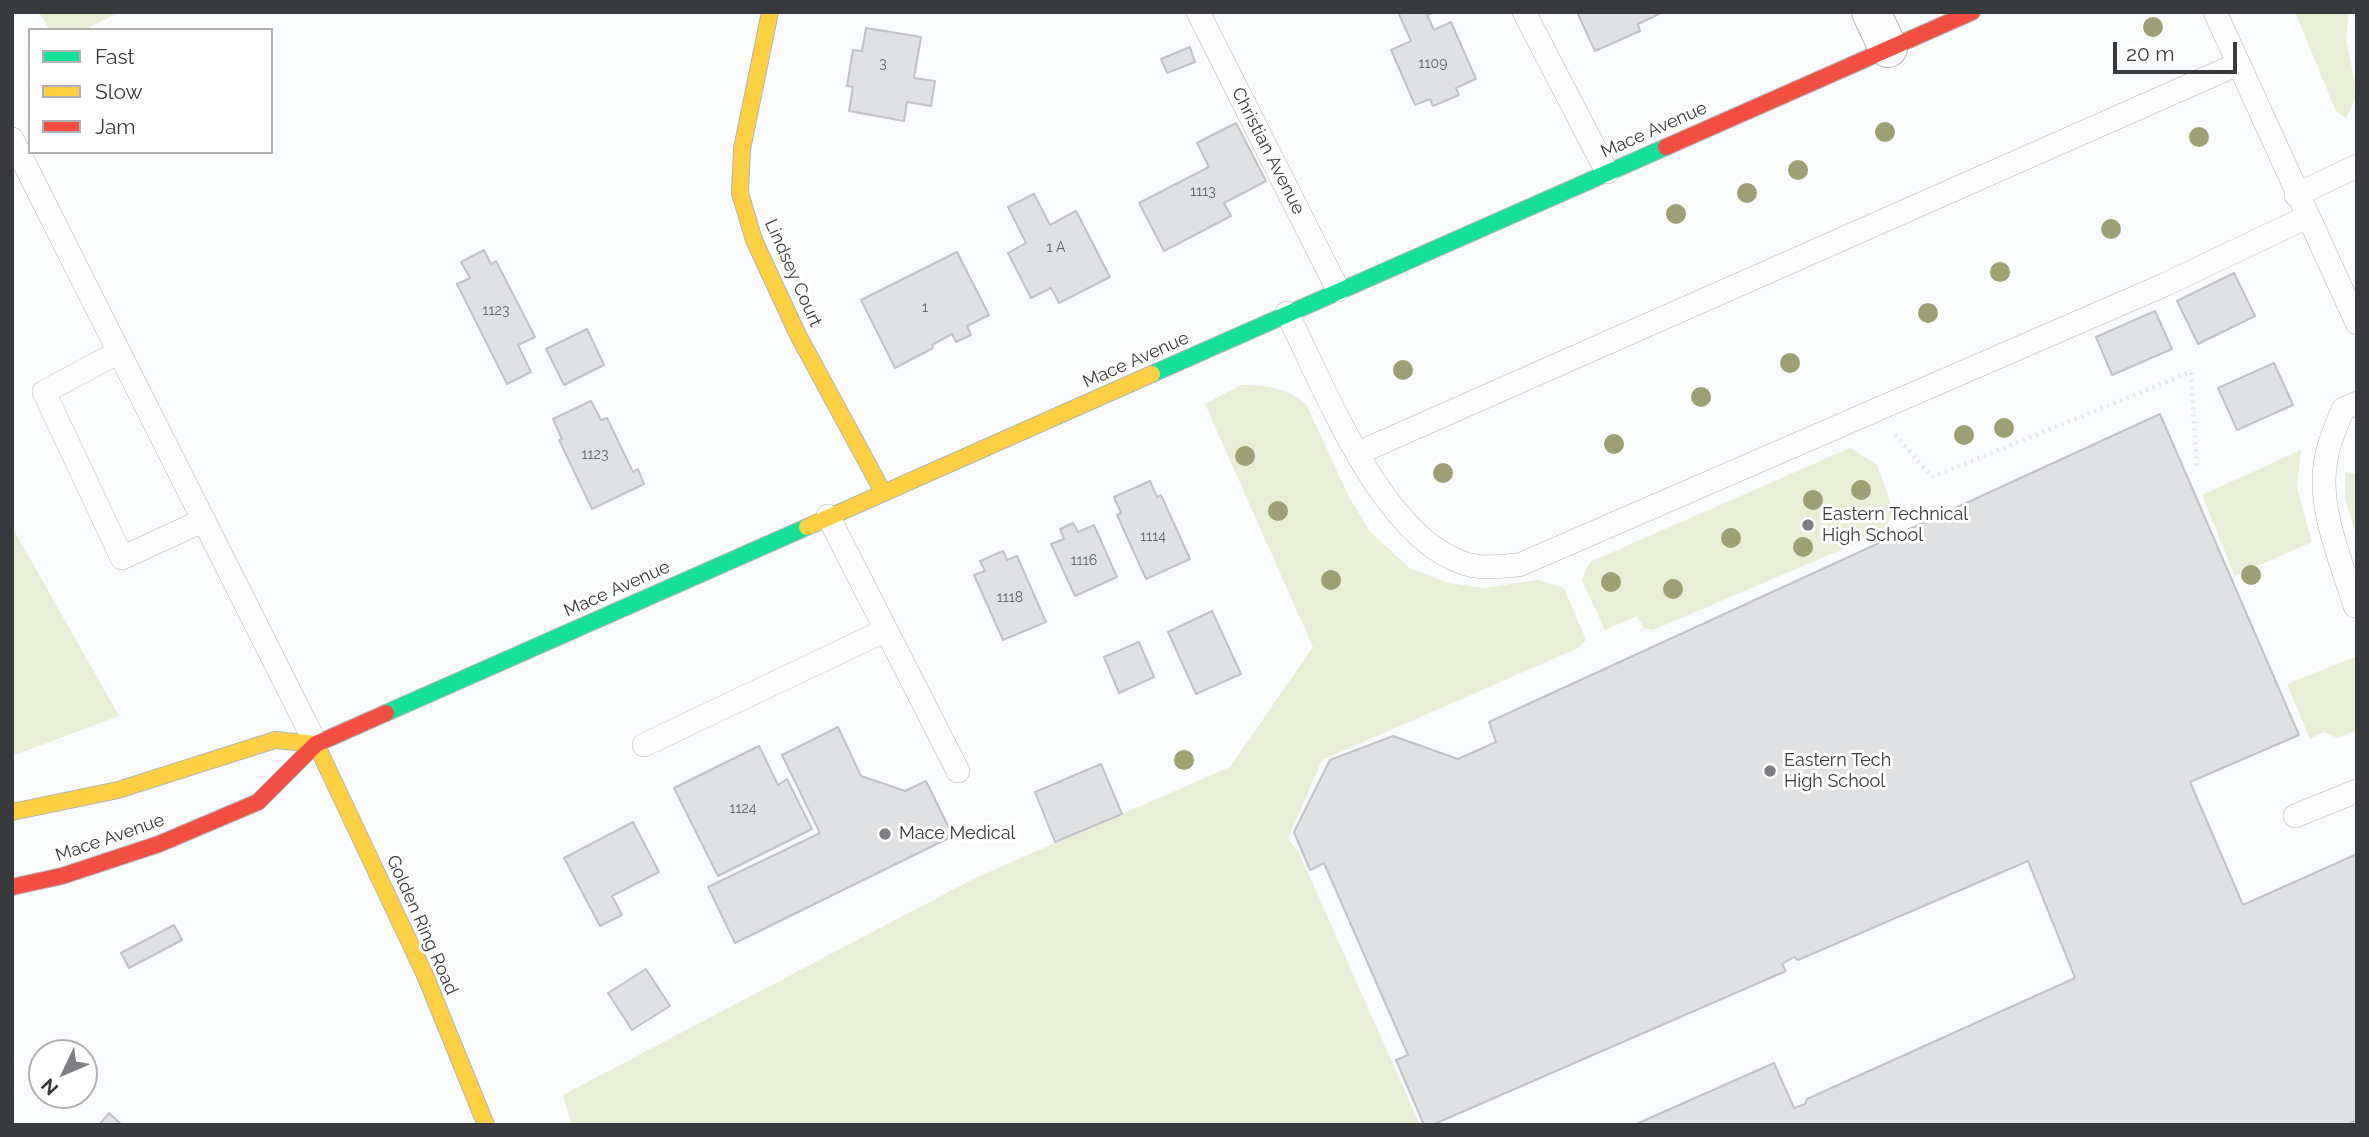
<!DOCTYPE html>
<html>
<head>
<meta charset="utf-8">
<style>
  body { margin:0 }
  #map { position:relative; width:2369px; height:1137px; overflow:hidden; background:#f9fbfd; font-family:Raleway,sans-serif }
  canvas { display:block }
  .frame { position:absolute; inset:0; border:14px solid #393a3e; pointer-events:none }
  .legend { position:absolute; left:28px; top:28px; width:245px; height:126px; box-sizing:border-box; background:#fff; border:2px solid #b0b0b2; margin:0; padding:9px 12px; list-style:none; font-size:21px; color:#393a3e }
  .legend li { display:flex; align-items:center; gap:14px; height:35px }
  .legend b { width:35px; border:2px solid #b0b0b2 }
  .north { position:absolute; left:28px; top:1039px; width:70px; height:70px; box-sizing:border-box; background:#fff; border:2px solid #b0b0b2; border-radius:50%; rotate:226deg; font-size:19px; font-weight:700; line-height:28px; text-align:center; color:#393a3e }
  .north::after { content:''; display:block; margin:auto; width:24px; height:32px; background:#7c7e81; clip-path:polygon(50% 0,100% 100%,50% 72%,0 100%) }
  .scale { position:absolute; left:2113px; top:42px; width:124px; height:32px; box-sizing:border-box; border:4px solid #393a3e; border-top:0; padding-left:9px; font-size:21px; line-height:24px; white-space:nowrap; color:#393a3e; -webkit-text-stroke:5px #fff; paint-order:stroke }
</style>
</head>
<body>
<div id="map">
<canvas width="2369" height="1137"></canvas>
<div class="frame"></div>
<ul class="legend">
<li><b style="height:9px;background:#16e098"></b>Fast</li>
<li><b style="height:9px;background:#ffcf43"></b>Slow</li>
<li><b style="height:9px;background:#f24e42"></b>Jam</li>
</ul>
<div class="north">N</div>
<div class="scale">20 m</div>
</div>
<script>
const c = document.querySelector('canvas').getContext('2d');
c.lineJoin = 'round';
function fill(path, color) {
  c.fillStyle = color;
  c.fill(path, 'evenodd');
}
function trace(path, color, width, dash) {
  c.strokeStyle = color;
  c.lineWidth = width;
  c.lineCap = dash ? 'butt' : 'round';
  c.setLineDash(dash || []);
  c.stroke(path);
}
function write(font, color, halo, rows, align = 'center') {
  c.font = font + ' Raleway,sans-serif';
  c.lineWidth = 6;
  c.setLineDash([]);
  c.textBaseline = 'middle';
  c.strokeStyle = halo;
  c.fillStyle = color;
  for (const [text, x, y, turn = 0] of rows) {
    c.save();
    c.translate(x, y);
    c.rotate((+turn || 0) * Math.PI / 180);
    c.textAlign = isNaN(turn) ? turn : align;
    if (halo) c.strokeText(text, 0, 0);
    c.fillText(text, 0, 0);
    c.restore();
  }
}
const green = new Path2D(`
  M39 12H120L83 30H50Z
  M2295 12H2349L2346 39 2357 94 2346 118 2336 111Z
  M1241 385C1266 385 1287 388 1306 404L1349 497 1369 530 1409 568 1448 583 1484 588 1538 580 1564 588 1586 640 1578 648 1322 760 1288 838 1299 853 1420 1125H572L563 1095 975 878 1230 767 1313 647 1205 404Z
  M1850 448 1877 465 1893 510 1885 531 1653 630 1644 628 1637 616 1605 630 1582 580 1590 562Z
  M2301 450 2297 488 2312 542 2235 576 2202 495Z
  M2345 472 2357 474V538L2345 499Z
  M12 527 119 716 12 756Z
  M2357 656V730L2337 738 2324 732 2310 739 2287 684Z`);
const building = new Path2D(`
  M1398 12H1435L1427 15 1434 30 1451 22 1476 79 1456 88 1459 95 1433 106 1430 99 1415 105 1391 50 1411 41Z
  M1577 12H1661V13L1638 24 1640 31 1595 51Z
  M866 28 921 37 914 78 935 81 931 106 907 102 904 121 849 111 853 87 847 86 853 50 862 51Z
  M1190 47 1195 62 1167 73 1161 59Z
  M1236 123 1266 181 1224 203 1231 216 1164 251 1139 203 1209 167 1197 143Z
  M1034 194 1050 225 1076 211 1110 277 1059 303 1051 288 1031 298 1008 253 1026 243 1008 207Z
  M484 250 491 264 496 261 535 337 518 345 531 372 507 384 457 284 470 278 461 262Z
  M957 252 989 315 967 326 971 335 956 342 952 334 932 345 933 348 895 368 861 300Z
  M2234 273 2255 316 2198 344 2177 301Z
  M2155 311 2172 349 2112 375 2096 337Z
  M587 329 604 365 564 385 546 349Z
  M2274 363 2293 405 2237 430 2218 388Z
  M591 401 601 420 607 418 633 472 638 469 644 484 592 509 559 440 562 439 553 419Z
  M2160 414 2299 735 2190 782 2243 905 2357 854V1120L2346 1125H1634L1774 1063 1794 1108 1805 1104 1807 1099 2075 978 2028 861 1798 960 1794 957 1782 964 1786 971 1432 1125H1424L1396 1060 1408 1055 1324 863 1310 870 1294 832 1330 760 1393 736 1458 759 1496 742 1489 722Z
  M1150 481 1157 497 1161 495 1190 559 1146 579 1117 515 1121 513 1114 497Z
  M1073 523 1078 532 1094 525 1117 577 1075 596 1051 544 1064 539 1060 529Z
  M1003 551 1007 560 1017 556 1046 622 1003 640 974 575 985 571 980 561Z
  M1212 611 1241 674 1196 694 1168 632Z
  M1139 642 1154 677 1119 693 1104 657Z
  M838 727 861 776 905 791 926 781 953 836 735 943 708 887 820 833 782 755Z
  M759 746 778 785 787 779 812 829 718 876 674 788Z
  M1101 764 1122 814 1055 842 1035 792Z
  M633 822 659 872 612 896 622 915 600 926 564 858Z
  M174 925 182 940 129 968 121 953Z
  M646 969 670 1006 632 1030 608 993Z
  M109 1113 122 1125H99Z`);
const path = new Path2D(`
  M1895 435 1932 477 2191 372 2197 470`);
const lane = new Path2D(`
  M1198 12 1338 290
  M1524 12 1607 172
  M2215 12 2357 323
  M12 139 316 744
  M2296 195 2357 166
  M1287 313C1325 388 1382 539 1466 564 1483 569 1502 566 1519 565L2164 285 2307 217
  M119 352 44 392 122 558 204 520
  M1358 453 2238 64
  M828 516 958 771
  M2355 606C2342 563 2319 512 2325 466 2327 446 2336 427 2343 409L2357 403
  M644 745 886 630
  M2295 816 2357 791`);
const street = new Path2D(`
  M1871 12 1888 48`);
const fast = new Path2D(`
  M1152 374 1666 147
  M386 713 807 527`);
const slow = new Path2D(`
  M770 12 742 149 740 193 754 240 798 335 883 492
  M807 527 1152 374
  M316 744 425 975 486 1125
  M12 812 118 790 275 740 316 744`);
const jam = new Path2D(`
  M1666 147 1972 12
  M12 887 62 876 159 844 258 802 316 744 386 713`);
const trees = [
  [2153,27],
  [1885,132],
  [2199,137],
  [1798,170],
  [1747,193],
  [1676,214],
  [2111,229],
  [2000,272],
  [1928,313],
  [1790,363],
  [1403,370],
  [1701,397],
  [2004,428],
  [1964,435],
  [1614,444],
  [1245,456],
  [1443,473],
  [1861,490],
  [1813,500],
  [1278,511],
  [1731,538],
  [1803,547],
  [2251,575],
  [1331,580],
  [1611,582],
  [1673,589],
  [1184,760]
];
const markers = [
  [1808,525,7,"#7c7e81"],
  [1770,771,7,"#7c7e81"],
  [885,834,7,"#7c7e81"]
];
const numberNames = [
  ["3",883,64],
  ["1109",1433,64],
  ["1113",1203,192],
  ["1 A",1056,248],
  ["1",925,308],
  ["1123",496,311],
  ["1123",595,455],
  ["1114",1153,537],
  ["1116",1084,561],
  ["1118",1010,598],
  ["1124",743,809]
];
const streetNames = [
  ["Mace Avenue",1654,130,-24],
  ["Christian Avenue",1268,151,63],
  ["Lindsey Court",793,273,66],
  ["Mace Avenue",1136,360,-24],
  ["Mace Avenue",617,589,-24],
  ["Mace Avenue",110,838,-19],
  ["Golden Ring Road",422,925,66]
];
const poiNames = [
  ["Eastern Technical",1822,515],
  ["High School",1822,536],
  ["Eastern Tech",1784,761],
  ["High School",1784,782],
  ["Mace Medical",899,834]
];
fill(green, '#e9eed6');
fill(building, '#dfe1e3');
trace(building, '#c1c2c5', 2);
trace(lane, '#b3b4b6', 24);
trace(street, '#b3b4b6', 40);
trace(fast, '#b3b4b6', 18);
trace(slow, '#b3b4b6', 18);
trace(jam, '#b3b4b6', 18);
trace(path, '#e5e6e7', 4.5, [2, 5]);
trace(lane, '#fefeff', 23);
trace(street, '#fefeff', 38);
trace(fast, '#16e098', 16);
trace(slow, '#ffcf43', 16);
trace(jam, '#f24e42', 16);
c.fillStyle = '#9ca072';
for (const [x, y] of trees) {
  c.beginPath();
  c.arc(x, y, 10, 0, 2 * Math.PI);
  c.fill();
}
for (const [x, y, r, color] of markers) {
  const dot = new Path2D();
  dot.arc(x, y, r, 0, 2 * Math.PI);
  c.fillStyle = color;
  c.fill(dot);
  trace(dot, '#fff', 2.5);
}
write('14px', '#626467', null, numberNames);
write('18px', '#393a3e', '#fff', streetNames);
write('18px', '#393a3e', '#fff', poiNames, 'left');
</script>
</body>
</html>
